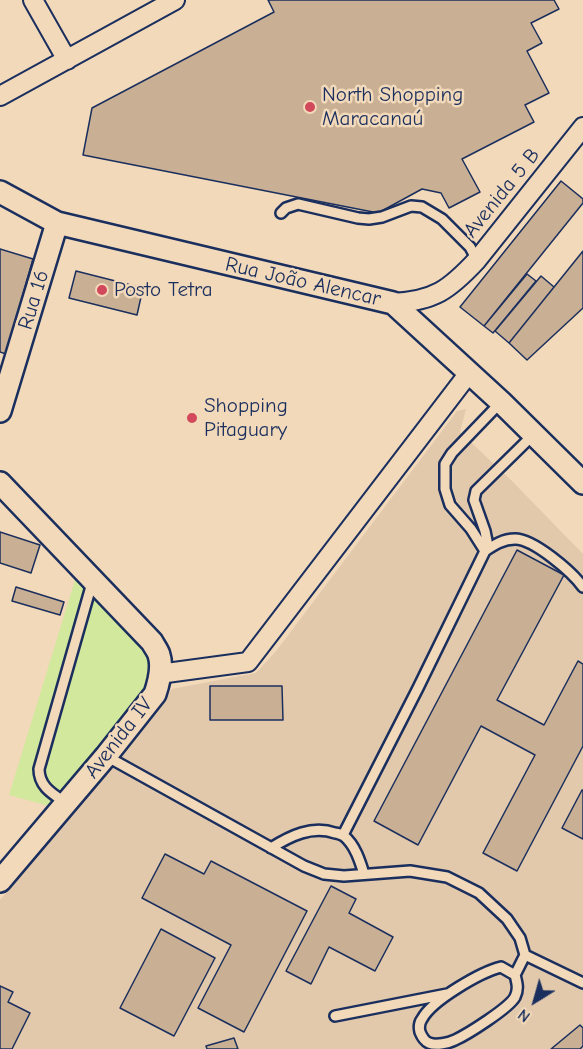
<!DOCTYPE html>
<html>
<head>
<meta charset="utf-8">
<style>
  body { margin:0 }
  #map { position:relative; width:583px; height:1049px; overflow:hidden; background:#f2d9ba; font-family:"Comic Neue",sans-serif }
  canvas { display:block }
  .north { position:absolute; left:505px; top:971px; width:60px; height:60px; -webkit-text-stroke:4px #f2d9ba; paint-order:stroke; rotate:217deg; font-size:16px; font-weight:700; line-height:24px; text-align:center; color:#1b2f5e }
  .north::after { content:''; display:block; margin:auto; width:21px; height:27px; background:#1b2f5e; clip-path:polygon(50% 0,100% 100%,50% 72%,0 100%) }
</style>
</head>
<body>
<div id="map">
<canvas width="583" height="1049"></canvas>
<div class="north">N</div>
</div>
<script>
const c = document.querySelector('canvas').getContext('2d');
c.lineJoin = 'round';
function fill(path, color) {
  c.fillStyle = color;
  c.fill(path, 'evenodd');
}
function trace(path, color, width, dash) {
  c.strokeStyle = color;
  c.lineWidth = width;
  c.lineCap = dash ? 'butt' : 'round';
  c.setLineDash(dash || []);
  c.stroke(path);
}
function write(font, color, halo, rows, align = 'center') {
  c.font = font + ' "Comic Neue",sans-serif';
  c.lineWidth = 5;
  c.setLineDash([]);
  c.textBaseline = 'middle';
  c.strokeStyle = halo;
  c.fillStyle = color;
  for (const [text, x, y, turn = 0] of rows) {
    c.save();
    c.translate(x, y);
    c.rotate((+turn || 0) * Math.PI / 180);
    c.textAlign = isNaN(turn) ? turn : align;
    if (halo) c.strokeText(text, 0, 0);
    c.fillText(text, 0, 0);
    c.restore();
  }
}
const built = new Path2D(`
  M466 409 460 432 511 480 583 554V1049H0V900L118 762 172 689 256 673 277 650 457 411Z`);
const green = new Path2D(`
  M75 580 141 645 149 659 151 672 146 689 49 806 9 795Z`);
const building = new Path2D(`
  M268 0H554L559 9 531 23 542 43 527 51 549 93 525 105 534 122 462 159 480 192 449 208 441 193 422 189 378 213 83 155 92 108 274 12Z
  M561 181 583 199V203L484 326 460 307Z
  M0 249 33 259 6 354 0 352Z
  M583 251V308L527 360 509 343Z
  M76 271 143 288 137 315 69 298Z
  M527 274 536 281 493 333 484 326Z
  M541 276 554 287 509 343 495 331Z
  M0 532 40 545 31 573 0 563Z
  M517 550 564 575 497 700 544 725 578 661 583 664V746L517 871 483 853 535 755 481 726 418 845 374 821Z
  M16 587 64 602 60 615 12 601Z
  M210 686H282L283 720H210Z
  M582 790H583V839L562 828Z
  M165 854 204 874 211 861 307 911 244 1032 198 1008 231 945 142 898Z
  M331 886 356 899 349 913 393 937 375 971 329 947 311 984 286 971Z
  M161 929 215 958 174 1036 120 1008Z
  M0 986 13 992 8 1002 30 1013 12 1049H0Z
  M580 1025 583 1028V1046L580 1049H551Z
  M234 1038 238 1049H207L206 1046Z`);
const service = new Path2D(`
  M281 213 286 208 298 204 358 218 369 219 382 217 411 206 422 207 442 219 470 247 477 260
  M485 551 471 529 450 505 445 489V464L452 453 501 402
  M485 551 487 541 485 531 474 500 476 491 534 434
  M106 756 304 866 324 874 344 876 410 871 447 877 479 893 507 919 520 938 525 955 583 983
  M66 803C53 794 39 787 39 769L92 583
  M343 835 418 688 485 551C494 545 503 539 515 539 534 539 572 572 583 587
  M271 848C290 836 312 825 335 833 337 833 342 835 344 836 355 845 360 861 364 874
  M515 975 501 967C481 972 432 1000 422 1019 419 1023 419 1028 420 1032 422 1037 424 1041 429 1043 436 1046 449 1043 455 1040 468 1034 509 1008 515 997 519 989 517 983 515 975L525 955
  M335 1016 447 994`);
const minor = new Path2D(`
  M33 0 67 60
  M0 96 175 0
  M393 303C434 301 449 290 477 260L583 127
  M159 674 248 662 469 373`);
const tertiary = new Path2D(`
  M0 192 57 223 393 303 501 402 583 483
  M0 411 57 223
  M0 483 152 642C154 646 158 651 159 655 163 667 159 682 155 694L106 756 0 881`);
const markers = [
  [310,107,6,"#d1495b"],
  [102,290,6,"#d1495b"],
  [192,418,6,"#d1495b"]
];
const poiNames = [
  ["North Shopping",322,95],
  ["Maracanaú",322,119],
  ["Posto Tetra",114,290],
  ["Shopping",204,406],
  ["Pitaguary",204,430]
];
const streetNames = [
  ["Avenida 5 B",502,193,-51],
  ["Rua João Alencar",303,282,13],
  ["Rua 16",34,300,-73],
  ["Avenida IV",119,738,-52]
];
fill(built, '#e2c9ac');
fill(green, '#d2e89d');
fill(building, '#c9af93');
trace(building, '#1b2f5e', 1.5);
trace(service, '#1b2f5e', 14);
trace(minor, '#1b2f5e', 22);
trace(tertiary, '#1b2f5e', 26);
trace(service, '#f2d9ba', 9);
trace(minor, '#f2d9ba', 18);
trace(tertiary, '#f2d9ba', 21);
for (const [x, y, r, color] of markers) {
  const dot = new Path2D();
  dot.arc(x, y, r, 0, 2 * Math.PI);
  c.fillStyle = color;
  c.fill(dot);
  trace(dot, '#f2d9ba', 2);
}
write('21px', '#1b2f5e', '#f2d9ba', poiNames, 'left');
write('21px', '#1b2f5e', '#f2d9ba', streetNames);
</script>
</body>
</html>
